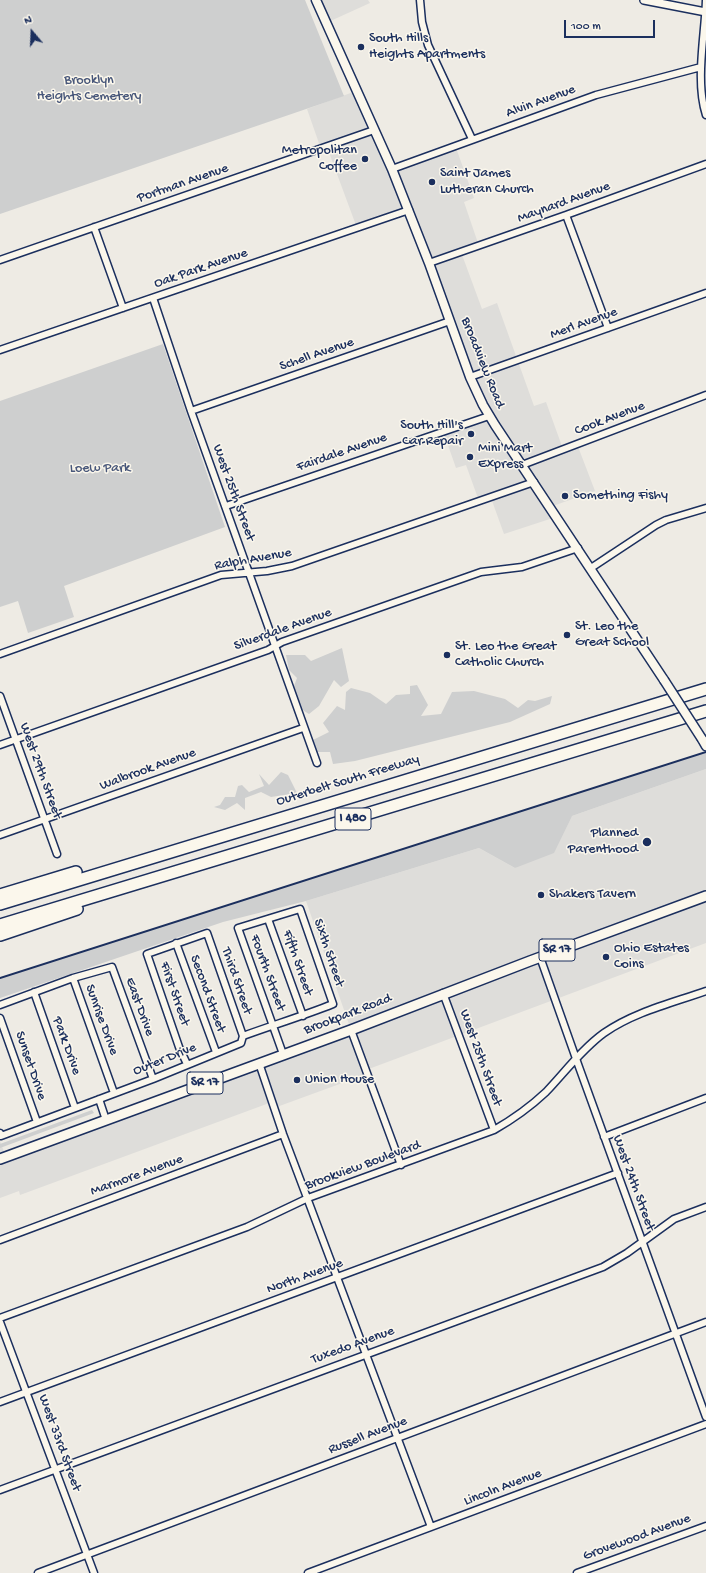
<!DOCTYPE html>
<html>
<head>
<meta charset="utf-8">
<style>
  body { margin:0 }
  #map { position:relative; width:706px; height:1573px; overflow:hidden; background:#eeebe4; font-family:"Gochi Hand",sans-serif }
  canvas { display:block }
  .north { position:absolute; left:12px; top:12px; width:40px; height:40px; -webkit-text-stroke:3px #fbf7ec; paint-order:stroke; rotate:341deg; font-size:11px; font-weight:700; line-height:16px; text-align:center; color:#1b2f5e }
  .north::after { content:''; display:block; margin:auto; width:14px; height:18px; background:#1b2f5e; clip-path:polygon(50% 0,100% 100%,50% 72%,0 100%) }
  .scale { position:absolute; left:564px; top:20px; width:91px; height:18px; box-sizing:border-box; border:2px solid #1b2f5e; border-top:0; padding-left:5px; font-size:12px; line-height:14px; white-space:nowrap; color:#1b2f5e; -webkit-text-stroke:3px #fbf7ec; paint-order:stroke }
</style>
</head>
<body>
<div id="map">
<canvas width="706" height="1573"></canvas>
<div class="north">N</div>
<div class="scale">100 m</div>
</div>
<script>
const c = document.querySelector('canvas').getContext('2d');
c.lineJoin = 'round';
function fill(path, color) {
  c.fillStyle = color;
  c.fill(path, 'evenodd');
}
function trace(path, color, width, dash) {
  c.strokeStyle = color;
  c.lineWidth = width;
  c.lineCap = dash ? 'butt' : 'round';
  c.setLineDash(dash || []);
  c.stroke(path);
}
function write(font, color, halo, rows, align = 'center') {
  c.font = font + ' "Gochi Hand",sans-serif';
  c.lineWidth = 3;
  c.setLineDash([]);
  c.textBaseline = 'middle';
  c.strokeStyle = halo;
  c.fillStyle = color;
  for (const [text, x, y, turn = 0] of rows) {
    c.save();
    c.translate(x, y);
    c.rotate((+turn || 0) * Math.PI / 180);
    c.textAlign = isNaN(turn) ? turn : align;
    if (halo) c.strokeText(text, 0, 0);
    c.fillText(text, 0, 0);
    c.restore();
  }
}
const built = new Path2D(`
  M316 0H368L370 3 326 23Z
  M356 91 393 169 455 145 474 198 464 202 479 246 461 252 482 309 497 303 534 406 546 402 563 449 577 444 595 491 550 507 556 517 504 534 491 498 479 501 466 465 456 468 443 431 488 416 409 210 357 228 327 147 321 149 307 109Z
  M706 769V943L366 1070 367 1074 274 1108 272 1102 20 1195 19 1191 0 1198V1141L6 1157 351 1030 306 901 479 848 515 868 572 816Z`);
const green = new Path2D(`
  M0 0H305L344 96 0 214Z
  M163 344 225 527 64 586 74 617 28 633 18 601 0 607V401Z
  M342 648 349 681 341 687 334 680 319 706 309 714 301 709 294 686 297 678 289 670 286 655H305L311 661Z
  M417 685 428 705 421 716 441 714 452 692 474 691 505 699 518 708 528 700 535 701 552 696 550 704 510 722 355 761 333 764 330 752H317L313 740 329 732 323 723 337 706 345 710 346 692 351 688 370 693 386 704 396 695 410 694V686Z
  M706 752V769L572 816 554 853 515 868 479 848 306 901 223 922 0 998V978Z
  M281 772 288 775 297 793 271 797 261 792 245 798V810L237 803 225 810 214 807 220 805 225 797H235L238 786 242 785 249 792 264 786 259 774 269 785Z
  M92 1110 94 1113 0 1148V1144Z`);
const minor = new Path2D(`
  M420 0 422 22 428 45 472 139
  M706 0C705 35 695 81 706 115
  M392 169 596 95 701 67
  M566 215 608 328
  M94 227 123 308
  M0 260 374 130
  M429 263 566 215 706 164
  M153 298 191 411 317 763
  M0 350 409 210
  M470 377 706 293
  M191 411 450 321
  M522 465 706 395
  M226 506 489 416
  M591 568 656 525 666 520 706 508
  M0 654 221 575 267 571 292 566 534 482
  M0 696 57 854
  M0 745 268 650 282 642 481 572 522 567 578 548
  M0 835 303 728
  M268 919 303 1016
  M176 943 216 1052
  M540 957 579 1067 706 1417
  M73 978 114 1093
  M34 992 75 1108
  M443 993 494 1130
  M0 1005 73 978 112 967 153 1079
  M0 1018 37 1122
  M351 1030 401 1165
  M259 1063 283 1134 431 1527
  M187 1064 179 1047 147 954 207 933 243 1036
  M99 1099 106 1120
  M0 1133 1 1136 153 1079 241 1043 243 1036C273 1025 303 1016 333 1004L300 909 238 928 283 1054
  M604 1137 706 1098
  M0 1240 283 1134
  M0 1318 247 1227 308 1198 494 1130C515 1118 529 1108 546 1092 564 1073 583 1048 604 1033 634 1012 672 1003 706 991
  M0 1322 94 1573
  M0 1402 618 1173
  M0 1490 603 1267 627 1253 674 1219 706 1207
  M38 1573 706 1322
  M308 1573 706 1424
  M577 1573 706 1526`);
const tertiary = new Path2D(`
  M644 0 706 12`);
const secondary = new Path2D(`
  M316 0 392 169 429 263 470 377 483 405 495 425 664 680
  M702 739 706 746`);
const primary = new Path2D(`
  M0 1159 351 1030 530 961 706 896`);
const motorway = new Path2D(`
  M0 895 76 872
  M0 904 706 689
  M0 925 706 711
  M0 935 77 909`);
const rail = new Path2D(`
  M0 978 706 752`);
const secondaryBridge = new Path2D(`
  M664 680 702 739`);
const markers = [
  [361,47,4,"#1b2f5e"],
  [365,159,4,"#1b2f5e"],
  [432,182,4,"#1b2f5e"],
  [471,434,4,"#1b2f5e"],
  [470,457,4,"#1b2f5e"],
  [565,496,4,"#1b2f5e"],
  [567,635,4,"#1b2f5e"],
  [447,655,4,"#1b2f5e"],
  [647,842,5,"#1b2f5e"],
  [541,895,4,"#1b2f5e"],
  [606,957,4,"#1b2f5e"],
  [297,1080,4,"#1b2f5e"]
];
const shields = [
  [353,819,36],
  [557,950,36],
  [205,1083,36]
];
const shieldNames = [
  ["I 480",353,819],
  ["SR 17",557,950],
  ["SR 17",205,1083]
];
const poiNames = [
  ["South Hills",369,39],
  ["Heights Apartments",369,55],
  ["Metropolitan",357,151,"right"],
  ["Coffee",357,167,"right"],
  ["Saint James",440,174],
  ["Lutheran Church",440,190],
  ["South Hill's",463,426,"right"],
  ["Car Repair",463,442,"right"],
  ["Mini Mart",478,449],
  ["Express",478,465],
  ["Something Fishy",573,496],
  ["St. Leo the",575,627],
  ["Great School",575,643],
  ["St. Leo the Great",455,647],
  ["Catholic Church",455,663],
  ["Planned",638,834,"right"],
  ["Parenthood",638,850,"right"],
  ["Shakers Tavern",549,895],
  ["Ohio Estates",614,949],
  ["Coins",614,965],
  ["Union House",305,1080]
];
const parkNames = [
  ["Brooklyn",89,81],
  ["Heights Cemetery",89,97],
  ["Loew Park",100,469]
];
const streetNames = [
  ["Alvin Avenue",541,102,-20],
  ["Portman Avenue",183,184,-19],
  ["Maynard Avenue",564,203,-20],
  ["Oak Park Avenue",201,269,-19],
  ["Merl Avenue",584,324,-20],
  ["Schell Avenue",317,355,-19],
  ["Broadview Road",482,363,68],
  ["Cook Avenue",610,419,-21],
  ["Fairdale Avenue",342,453,-19],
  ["West 25th Street",233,493,70],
  ["Ralph Avenue",253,560,-10],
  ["Silverdale Avenue",283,630,-20],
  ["Walbrook Avenue",148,770,-20],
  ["West 29th Street",40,771,70],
  ["Outerbelt South Freeway",348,781,-17],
  ["Sixth Street",328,953,71],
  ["Fifth Street",297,963,71],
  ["Fourth Street",267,973,70],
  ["Third Street",236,981,71],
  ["First Street",174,994,71],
  ["Second Street",207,994,70],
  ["East Drive",139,1007,70],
  ["Brookpark Road",348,1015,-21],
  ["Sunrise Drive",101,1020,70],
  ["Park Drive",66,1046,70],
  ["West 25th Street",480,1058,70],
  ["Outer Drive",165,1060,-22],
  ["Sunset Drive",30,1066,71],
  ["Brookview Boulevard",363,1166,-20],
  ["Marmore Avenue",137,1176,-20],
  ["West 24th Street",633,1183,70],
  ["North Avenue",305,1277,-20],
  ["Tuxedo Avenue",353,1346,-20],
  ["Russell Avenue",368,1436,-21],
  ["West 33rd Street",59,1443,70],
  ["Lincoln Avenue",503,1488,-21],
  ["Grovewood Avenue",637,1538,-20]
];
fill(built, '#deddda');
fill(green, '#cecfcf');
trace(minor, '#1b2f5e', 9);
trace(tertiary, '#1b2f5e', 10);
trace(secondary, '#1b2f5e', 11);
trace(primary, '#1b2f5e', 12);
trace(motorway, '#1b2f5e', 14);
trace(minor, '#fbf7ec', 6);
trace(tertiary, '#fbf7ec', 7);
trace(secondary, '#fbf7ec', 8);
trace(primary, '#fbf7ec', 9);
trace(motorway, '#fbf7ec', 11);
trace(rail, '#1b2f5e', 2);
trace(secondaryBridge, '#1b2f5e', 11, []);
trace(secondaryBridge, '#fbf7ec', 8);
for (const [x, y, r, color] of markers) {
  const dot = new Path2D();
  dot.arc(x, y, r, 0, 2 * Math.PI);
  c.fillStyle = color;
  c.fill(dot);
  trace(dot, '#fbf7ec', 1.5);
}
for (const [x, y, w] of shields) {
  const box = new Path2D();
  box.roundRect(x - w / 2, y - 11, w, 22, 3);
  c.fillStyle = '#fbf7ec';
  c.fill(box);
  trace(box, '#1b2f5e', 1);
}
write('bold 13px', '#1b2f5e', null, shieldNames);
write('14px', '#1b2f5e', '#fbf7ec', poiNames, 'left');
write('14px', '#48577a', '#fbf7ec', parkNames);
write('14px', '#1b2f5e', '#fbf7ec', streetNames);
</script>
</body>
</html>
